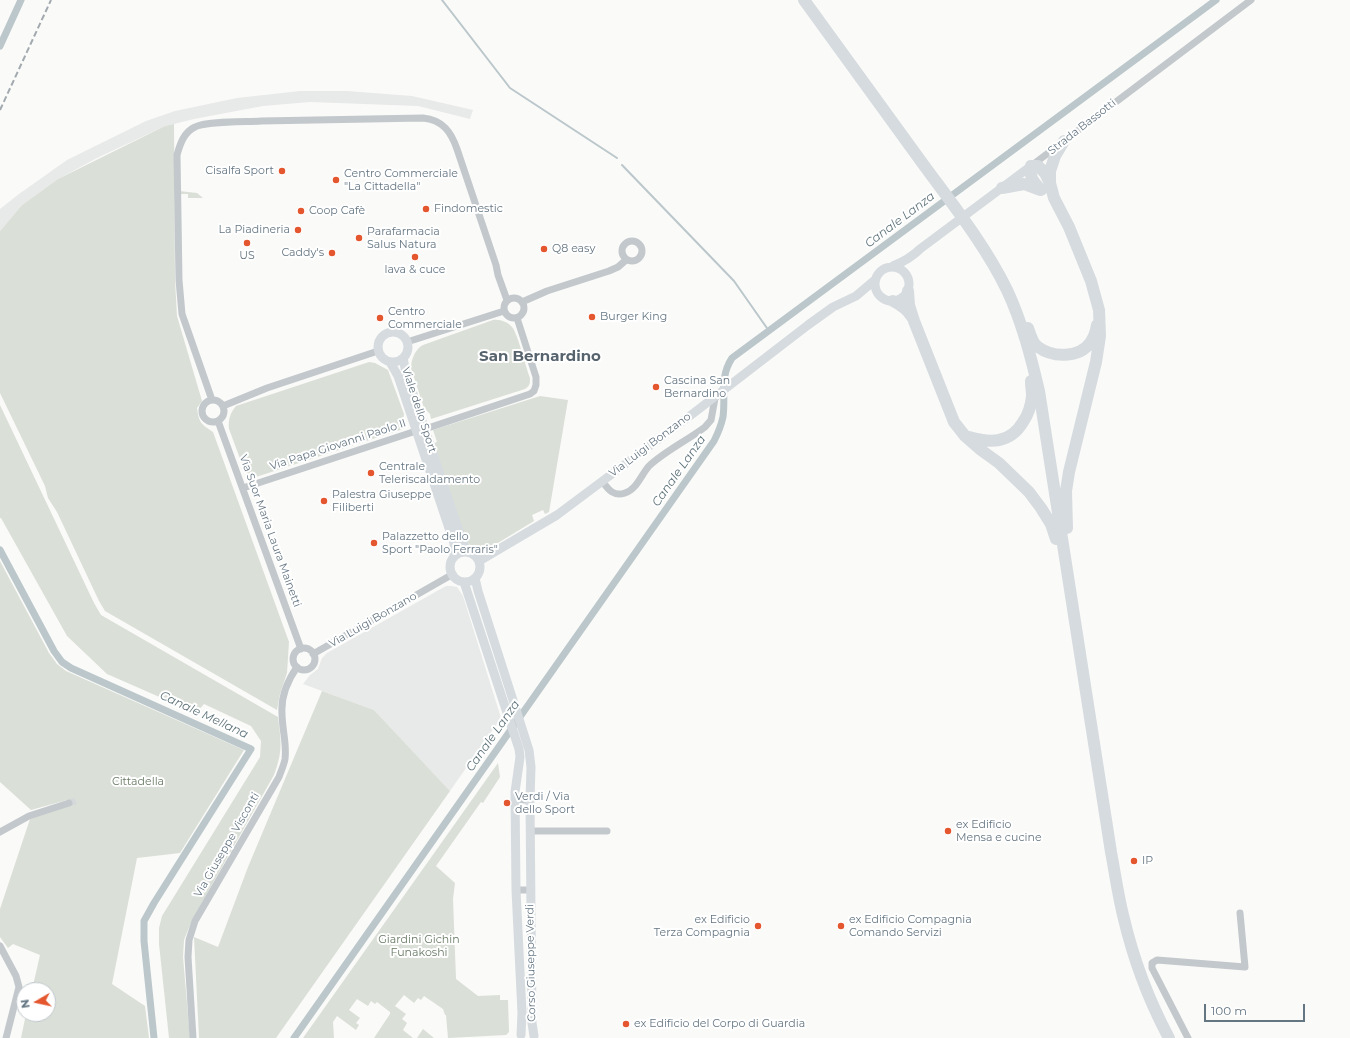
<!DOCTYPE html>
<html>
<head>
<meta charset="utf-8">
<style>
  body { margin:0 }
  #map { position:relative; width:1350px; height:1038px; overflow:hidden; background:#fafaf8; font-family:Montserrat,sans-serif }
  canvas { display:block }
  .north { position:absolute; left:16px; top:982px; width:40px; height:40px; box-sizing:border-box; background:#fff; border:1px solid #c1c8cd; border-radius:50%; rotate:261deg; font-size:11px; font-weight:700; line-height:16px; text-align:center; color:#657683 }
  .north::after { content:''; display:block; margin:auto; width:14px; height:18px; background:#e4572e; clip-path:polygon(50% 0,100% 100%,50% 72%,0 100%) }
  .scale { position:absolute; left:1204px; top:1004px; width:101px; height:18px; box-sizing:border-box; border:2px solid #657683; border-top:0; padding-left:5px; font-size:12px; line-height:14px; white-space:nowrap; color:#657683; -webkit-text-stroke:3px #fff; paint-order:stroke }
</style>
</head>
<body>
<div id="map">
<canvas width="1350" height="1038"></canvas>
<div class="north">N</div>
<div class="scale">100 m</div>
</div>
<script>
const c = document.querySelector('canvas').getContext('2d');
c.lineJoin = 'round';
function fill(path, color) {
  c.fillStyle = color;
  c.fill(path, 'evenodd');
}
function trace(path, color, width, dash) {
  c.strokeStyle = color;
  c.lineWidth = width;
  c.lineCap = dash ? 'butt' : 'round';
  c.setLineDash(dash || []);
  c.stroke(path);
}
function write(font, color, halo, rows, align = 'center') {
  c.font = font + ' Montserrat,sans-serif';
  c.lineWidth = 4;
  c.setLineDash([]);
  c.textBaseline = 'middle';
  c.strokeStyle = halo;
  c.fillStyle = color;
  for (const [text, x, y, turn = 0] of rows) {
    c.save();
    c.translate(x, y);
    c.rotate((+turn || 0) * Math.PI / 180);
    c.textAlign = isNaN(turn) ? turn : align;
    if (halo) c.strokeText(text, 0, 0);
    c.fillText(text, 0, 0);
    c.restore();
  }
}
const built = new Path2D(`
  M300 91H347L412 96 473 110 470 119 418 106 310 102 263 106 194 119 174 124 165 126 97 158 58 179 22 205 0 231V209L19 194 67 160 146 121 175 111 237 98Z
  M446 586H451L457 587 463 596 501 718 450 791 374 710 303 684 310 675 318 669 322 658 327 653Z`);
const green = new Path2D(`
  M174 124 175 280 177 316 202 401 197 408C199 423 201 424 213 432L289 642 287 673 280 694 277 710 105 611 99 601 57 512 48 498 45 486 0 393V231L22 205 58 179 165 126Z
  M179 191 197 193 203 198H188V194H180Z
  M493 320C500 319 508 322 512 327 518 334 526 368 530 378 530 383 530 386 525 389L431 419 430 414 424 408 411 368C411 360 415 349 423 345Z
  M369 362 375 363 388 370 404 414 403 421 406 428 256 477 248 475 245 472 229 429C228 420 230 413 236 406Z
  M540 396 568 400 549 512 545 514 543 510 532 515 534 521 488 549C477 552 470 547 465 538L434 443 437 442 433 430Z
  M0 405 94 603 101 615 278 717C281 742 283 751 274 775L192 920 184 940 183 957 190 1038H169L159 944V928L162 916 260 757 261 741 251 726 204 704 196 713 107 674 67 636 1 518H0Z
  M0 561 49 653 57 664 66 671 244 750 180 853 137 858 112 984 145 1006 149 1038H21L26 1014H48V990H32L40 955 13 944 8 948 0 937V909L30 819 69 806 67 800 31 810 0 782Z
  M322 691 374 710 450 791 276 1038H199L194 937 218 947 248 867Z
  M498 763 500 777 483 803 481 802 436 866 455 883 453 899 456 979 478 996 500 995V1000H508L509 1032 506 1035 448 1038 446 1015H445L443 1009 424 996 421 1000 418 998 414 1003 404 995 395 1006 406 1014 402 1019 407 1023 403 1030 413 1038H374L390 1014V1012L377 1002 375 1004 371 1001 368 1006 357 999 349 1010 360 1018 356 1023 359 1025 356 1030 337 1016 333 1022 334 1038H303Z
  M423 1029 434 1038H417Z`);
const stream = new Path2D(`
  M442 0 510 88 617 158
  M622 165 734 281 769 331`);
const canal = new Path2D(`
  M0 46 21 0
  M0 550 54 651 62 662 71 668 251 749 154 903 144 921V941L154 1038
  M294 1038 714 441C718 433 721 426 723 417 726 395 719 378 732 358L1216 0`);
const streetTunnel = new Path2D(`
  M69 803 79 800`);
const street = new Path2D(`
  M1031 166 1251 0
  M622 251a10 10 0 1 1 20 0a10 10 0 1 1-20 0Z
  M504 308a10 10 0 1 1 20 0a10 10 0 1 1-20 0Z
  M522 302 547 291 609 271 618 267 626 260
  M407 342 504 311
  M212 400 182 314 179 280 177 155C180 144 184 132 195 127 206 121 246 122 261 121 315 120 369 119 423 118 443 120 451 132 457 149L496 265 498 275 507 300
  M202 411a11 11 0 1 1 22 0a11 11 0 1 1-22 0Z
  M223 406 267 388 378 351
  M218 421 301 649
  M425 429 530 394 534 391 536 385V377L517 318
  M602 481C608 489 613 497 625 493 637 489 641 475 649 466 665 451 688 440 705 427L711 420 715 398 719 395
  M243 488 416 431
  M293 659a11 11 0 1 1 22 0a11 11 0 1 1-22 0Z
  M313 654 453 574
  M515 800H530
  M530 831H607
  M0 832 29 816 69 803
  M516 890H530
  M0 946 16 976 19 987 6 1038
  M193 1038 188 957 189 940 195 921 279 777C281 771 284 765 285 759 287 744 282 729 282 713 281 697 288 680 297 667
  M1188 1038 1152 968V963L1157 960 1245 967 1240 913`);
const secondary = new Path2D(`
  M893 266C903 262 912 257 920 249L1031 166
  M875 284a17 17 0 1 1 34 0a17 17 0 1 1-34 0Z
  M378 347a15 15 0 1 1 30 0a15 15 0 1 1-30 0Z
  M403 358 406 373 462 540 468 552
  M390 362 398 376 454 543V557
  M450 567a15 15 0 1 1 30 0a15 15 0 1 1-30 0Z
  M479 561 557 515 695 412 808 325 833 307 856 296 875 280
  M475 578 478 591 529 750 531 767 530 800 532 1023 534 1036
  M464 582 519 749 520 757 515 792 516 890 522 1013 521 1035`);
const highway = new Path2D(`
  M804 0C844 55 883 109 923 164 953 205 985 245 1007 290 1022 322 1031 357 1039 391L1111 852C1115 873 1118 895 1123 915 1133 958 1148 999 1169 1038
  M1064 141 1055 156 1050 171V183L1054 198 1069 227 1091 281 1099 310 1100 336 1096 362 1069 472 1066 491 1067 528
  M1002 188 1024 184 1040 190
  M1041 190C1034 182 1029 178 1031 166H1038L1045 173 1050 183
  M908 291 909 305 914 321 954 422 965 436 981 450 999 463 1029 492 1041 508 1051 524 1056 539
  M893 301C901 305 907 309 912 317
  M1028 328C1030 334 1033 344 1038 347 1053 358 1079 358 1090 343 1093 339 1096 331 1097 325
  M969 437C990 443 1010 444 1023 422 1028 415 1031 406 1032 396 1032 391 1031 386 1031 381`);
const rail = new Path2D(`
  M0 110 51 0`);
const markers = [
  [282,171,4,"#e4572e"],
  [336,180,4,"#e4572e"],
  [426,209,4,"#e4572e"],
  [301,211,4,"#e4572e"],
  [298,230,4,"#e4572e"],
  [359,238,4,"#e4572e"],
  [247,243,4,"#e4572e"],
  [544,249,4,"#e4572e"],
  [332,253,4,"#e4572e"],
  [415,257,4,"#e4572e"],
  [592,317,4,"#e4572e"],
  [380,318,4,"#e4572e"],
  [656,387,4,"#e4572e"],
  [371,473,4,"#e4572e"],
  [324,501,4,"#e4572e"],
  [374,543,4,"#e4572e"],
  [507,803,4,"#e4572e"],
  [948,831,4,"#e4572e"],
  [1134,861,4,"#e4572e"],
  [758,926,4,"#e4572e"],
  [841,926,4,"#e4572e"],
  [626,1024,4,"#e4572e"]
];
const streetNames = [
  ["Strada Bassotti",1082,127,-38],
  ["Viale dello Sport",419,410,72],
  ["Via Papa Giovanni Paolo II",338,445,-18],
  ["Via Luigi Bonzano",650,445,-37],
  ["Via Suor Maria Laura Mainetti",270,531,70],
  ["Via Luigi Bonzano",373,620,-30],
  ["Via Giuseppe Visconti",227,845,-60],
  ["Corso Giuseppe Verdi",531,963,-91]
];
const poiNames = [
  ["Cisalfa Sport",274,171,"right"],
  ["Centro Commerciale",344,174],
  ["\"La Cittadella\"",344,187],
  ["Findomestic",434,209],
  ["Coop Cafè",309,211],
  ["La Piadineria",290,230,"right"],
  ["Parafarmacia",367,232],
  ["Salus Natura",367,245],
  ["Q8 easy",552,249],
  ["Caddy's",324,253,"right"],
  ["US",247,256,"center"],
  ["lava & cuce",415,270,"center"],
  ["Centro",388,312],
  ["Commerciale",388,325],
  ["Burger King",600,317],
  ["Cascina San",664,381],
  ["Bernardino",664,394],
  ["Centrale",379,467],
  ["Teleriscaldamento",379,480],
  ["Palestra Giuseppe",332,495],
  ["Filiberti",332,508],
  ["Palazzetto dello",382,537],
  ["Sport \"Paolo Ferraris\"",382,550],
  ["Verdi / Via",515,797],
  ["dello Sport",515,810],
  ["ex Edificio",956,825],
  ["Mensa e cucine",956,838],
  ["IP",1142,861],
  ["ex Edificio",750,920,"right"],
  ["Terza Compagnia",750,933,"right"],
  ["ex Edificio Compagnia",849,920],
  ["Comando Servizi",849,933],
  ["ex Edificio del Corpo di Guardia",634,1024]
];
const parkNames = [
  ["Cittadella",138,782],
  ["Giardini Gichin",419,940],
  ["Funakoshi",419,953]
];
const waterNames = [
  ["Canale Lanza",900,220,-37],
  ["Canale Lanza",679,471,-55],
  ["Canale Mellana",204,715,25],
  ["Canale Lanza",493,736,-55]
];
const districtNames = [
  ["San Bernardino",540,357]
];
fill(built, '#e8e9e9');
fill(green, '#dadfd7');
trace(stream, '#bbc7cb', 2);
trace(canal, '#bbc7cb', 7);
trace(streetTunnel, '#d5d9db', 7, [7, 3.5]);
trace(street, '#c3c8cc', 7);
trace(secondary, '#d6dbdf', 9);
trace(highway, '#d6dbdf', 12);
trace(rail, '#a2aab0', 2, [6, 3]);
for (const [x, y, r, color] of markers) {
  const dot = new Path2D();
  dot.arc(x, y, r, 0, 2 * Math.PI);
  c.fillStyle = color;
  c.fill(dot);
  trace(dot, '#fff', 1.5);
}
write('11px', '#657683', '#fff', streetNames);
write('11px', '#657683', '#fff', poiNames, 'left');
write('11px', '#687a64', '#fff', parkNames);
write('italic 12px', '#60757c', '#fff', waterNames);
write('bold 15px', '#57646e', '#fff', districtNames);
</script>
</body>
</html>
